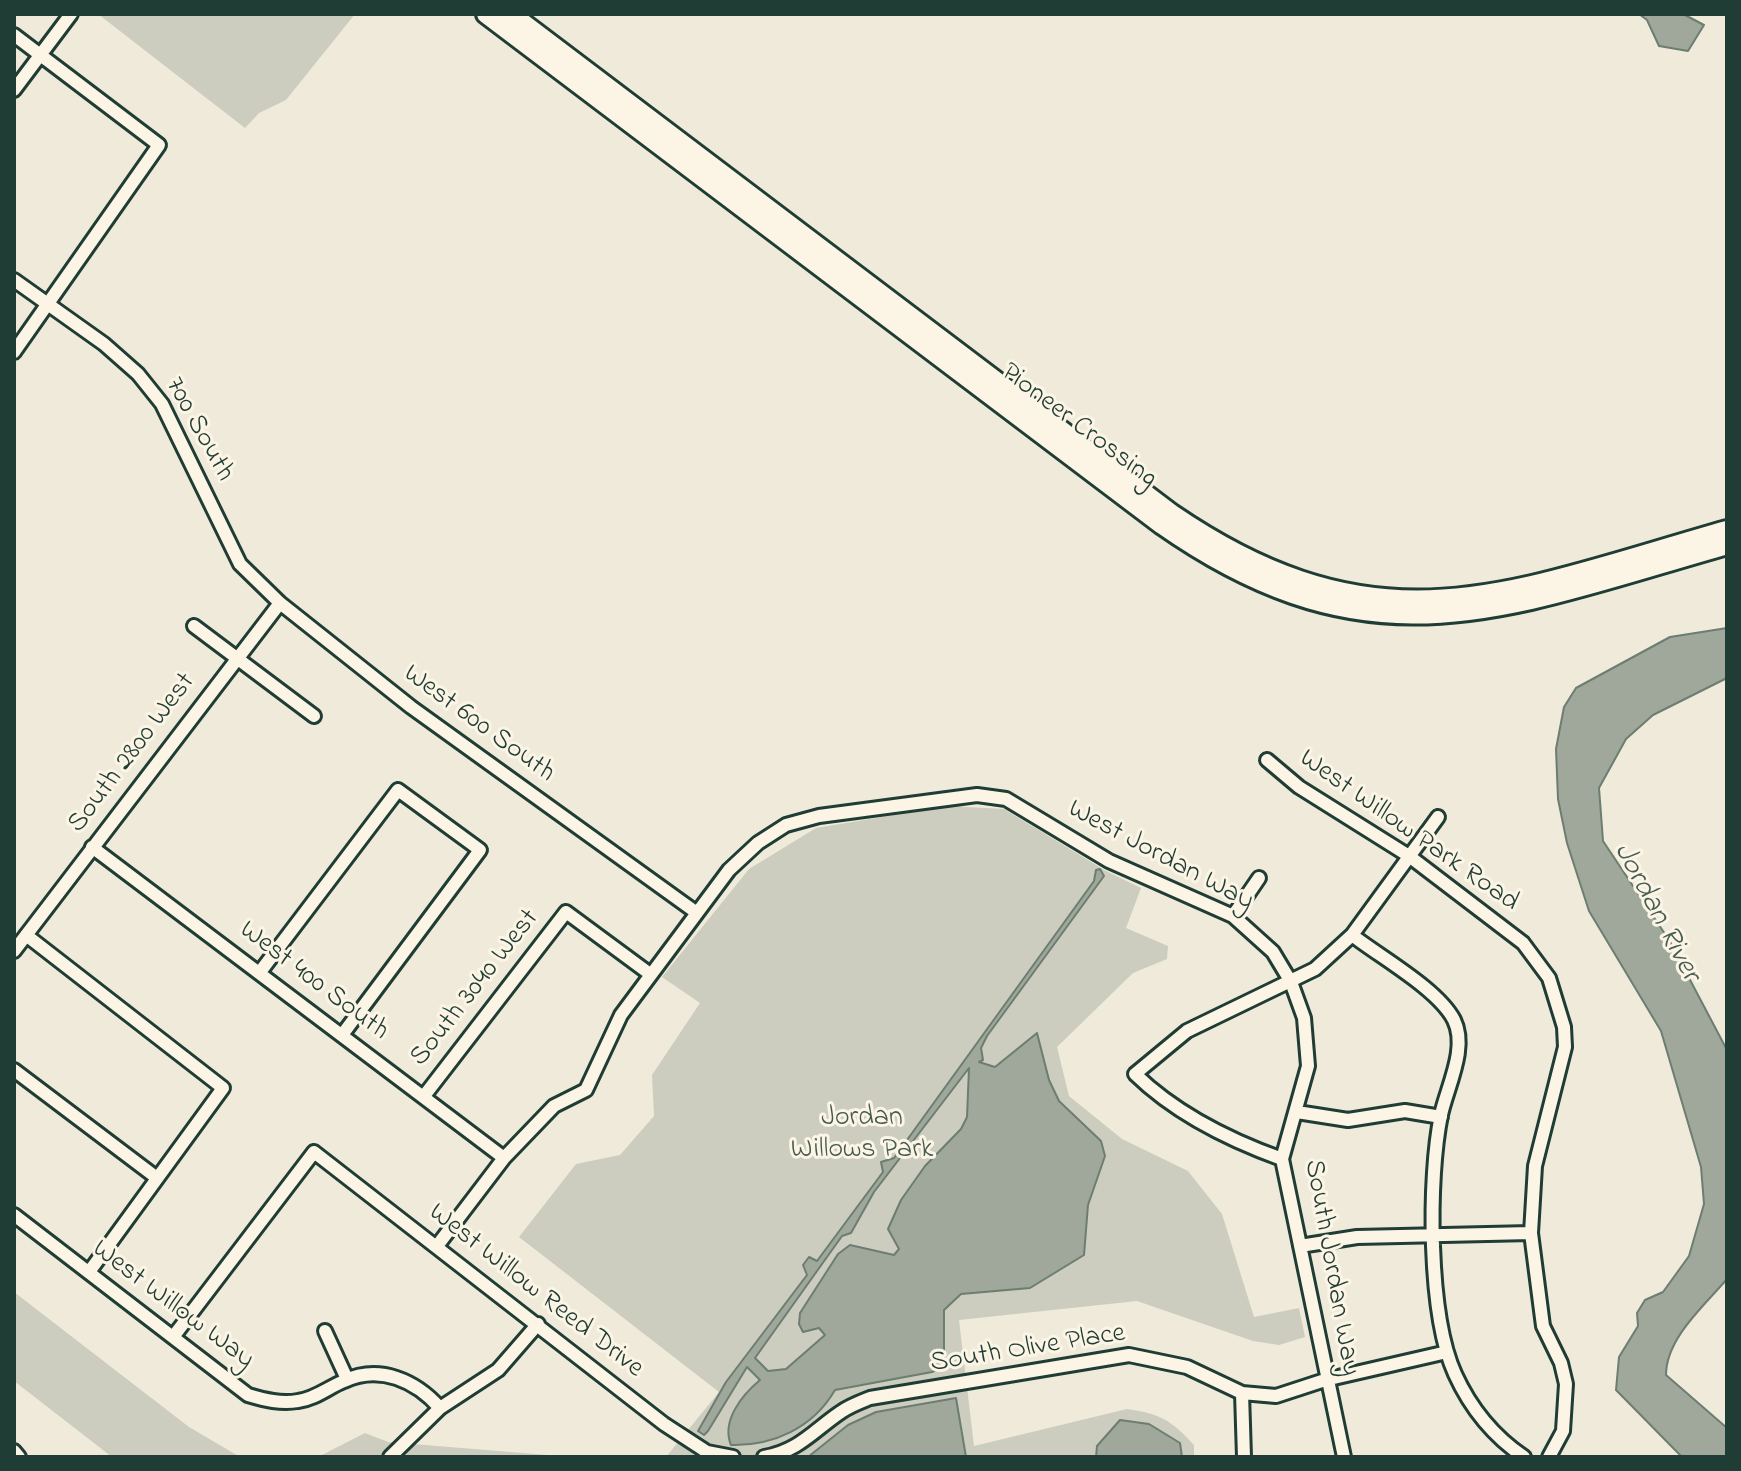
<!DOCTYPE html>
<html>
<head>
<meta charset="utf-8">
<style>
  body { margin:0 }
  #map { position:relative; width:1741px; height:1471px; overflow:hidden; background:#efeada; font-family:"Indie Flower",sans-serif }
  canvas { display:block }
  .frame { position:absolute; inset:0; border:16px solid #1f3d34; pointer-events:none }
</style>
</head>
<body>
<div id="map">
<canvas width="1741" height="1471"></canvas>
<div class="frame"></div>
</div>
<script>
const c = document.querySelector('canvas').getContext('2d');
c.lineJoin = 'round';
function fill(path, color) {
  c.fillStyle = color;
  c.fill(path, 'evenodd');
}
function trace(path, color, width, dash) {
  c.strokeStyle = color;
  c.lineWidth = width;
  c.lineCap = dash ? 'butt' : 'round';
  c.setLineDash(dash || []);
  c.stroke(path);
}
function write(font, color, halo, rows, align = 'center') {
  c.font = font + ' "Indie Flower",sans-serif';
  c.lineWidth = 6;
  c.setLineDash([]);
  c.textBaseline = 'middle';
  c.strokeStyle = halo;
  c.fillStyle = color;
  for (const [text, x, y, turn = 0] of rows) {
    c.save();
    c.translate(x, y);
    c.rotate((+turn || 0) * Math.PI / 180);
    c.textAlign = isNaN(turn) ? turn : align;
    if (halo) c.strokeText(text, 0, 0);
    c.fillText(text, 0, 0);
    c.restore();
  }
}
const green = new Path2D(`
  M98 14H355L286 100 259 113 245 128Z
  M948 806 1004 809 1106 871 1141 888 1126 928 1168 946 1167 959 1133 973 1057 1047 1069 1096 1122 1139 1188 1171 1222 1214 1254 1317 1299 1308 1305 1337 1279 1345 1253 1341 1137 1301 959 1320 974 1446 1127 1409C1161 1414 1171 1420 1194 1445V1457H666L719 1392 519 1237 576 1164 620 1155 654 1116 652 1075 700 1003 662 977 749 869 816 828Z
  M14 1292 189 1427 240 1457H112L14 1381Z
  M365 1433 388 1442 572 1457H318Z`);
const water = new Path2D(`
  M1639 14H1683L1704 25 1688 51 1659 46 1647 20Z
  M1727 628V678L1653 715 1626 739 1599 788 1603 841 1669 940 1727 1050V1279C1705 1305 1666 1338 1666 1375L1727 1428V1457H1682L1616 1390 1619 1357 1638 1326 1637 1313 1645 1300 1663 1292 1689 1256 1704 1204 1701 1167 1661 1031 1589 911 1567 843 1558 799 1556 749 1564 707 1576 688 1670 637Z
  M1100 869 1104 876 987 1036 981 1048 983 1060 979 1062 995 1067 1037 1033 1049 1080 1059 1101 1101 1141 1105 1156 1088 1205 1084 1255 1030 1288 961 1294 944 1310V1366L932 1372 835 1390C813 1428 773 1446 731 1445 721 1421 742 1395 760 1380L747 1367 708 1431 704 1435 698 1431 726 1382 807 1275 803 1265 809 1257 817 1261 883 1172 881 1162 894 1158 1094 881 1096 870ZM969 1068 967 1117 961 1129 925 1166 901 1200 888 1229 899 1249 894 1255 850 1245 838 1254 800 1313 799 1324 803 1332 819 1328 825 1335 786 1369 768 1371 755 1358 842 1236 851 1233 874 1192Z
  M956 1398 966 1457H808L848 1425 876 1412Z
  M1120 1420 1149 1424 1180 1443 1182 1457H1096L1097 1446Z`);
const minor = new Path2D(`
  M14 35 159 145 14 352
  M14 90 71 14
  M14 280 104 344 138 374 162 404 240 564 280 603 411 707 697 913
  M194 626 314 716
  M1267 760 1299 787 1409 856 1523 943 1549 978 1564 1027 1565 1047 1535 1166 1531 1233 1543 1326 1561 1363 1566 1384 1563 1431 1549 1457
  M92 847 504 1158
  M1233 916 1259 878
  M26 935 223 1088 89 1272
  M1352 935C1380 957 1438 989 1454 1020 1468 1048 1447 1087 1441 1115 1428 1178 1428 1315 1455 1374 1470 1407 1493 1436 1524 1457
  M14 951 280 603
  M260 972 398 790 480 850 342 1035
  M14 1070 157 1178
  M424 1096 566 912 650 974
  M1297 1112 1348 1120 1405 1111 1441 1117
  M1282 1159C1229 1140 1176 1114 1135 1074L1187 1031 1315 969 1352 935 1438 817
  M14 1215 248 1395C265 1400 281 1404 298 1401 315 1399 329 1387 344 1381 380 1364 416 1381 440 1408
  M437 1246 504 1158 554 1106 586 1090 621 1015 729 870 758 843 786 825 819 816 977 795 1006 799 1109 861 1233 916 1273 952 1291 982 1304 1018 1308 1066 1282 1159 1344 1457
  M1300 1246 1357 1237 1531 1233
  M325 1331 347 1379
  M173 1337 314 1152 664 1424 707 1452 733 1457
  M1242 1393 1244 1457
  M14 1451 19 1457
  M390 1457 440 1408 498 1370 538 1324
  M764 1457C799 1451 814 1430 841 1412 849 1406 860 1402 870 1398L1129 1355 1187 1367 1242 1393 1276 1396 1325 1380 1447 1352`);
const highway = new Path2D(`
  M486 14 1162 525C1372 672 1505 608 1727 545
  M511 14 1172 514C1380 656 1508 592 1727 530`);
const streetNames = [
  ["Pioneer Crossing",1078,427,37],
  ["700 South",198,430,61],
  ["West 600 South",478,725,36],
  ["South 2800 West",133,754,-53],
  ["West Willow Park Road",1408,832,35],
  ["West Jordan Way",1160,857,28],
  ["West 400 South",313,982,37],
  ["South 3040 West",476,989,-52],
  ["South Jordan Way",1330,1268,80],
  ["West Willow Reed Drive",535,1292,38],
  ["West Willow Way",172,1306,37],
  ["South Olive Place",1028,1350,-9]
];
const parkNames = [
  ["Jordan",862,1119],
  ["Willows Park",862,1151]
];
const waterNames = [
  ["Jordan River",1655,913,62]
];
fill(green, '#cccdbf');
fill(water, '#9fa89a');
trace(water, '#6c7d71', 2);
trace(minor, '#1f3d34', 18);
trace(highway, '#1f3d34', 24);
trace(minor, '#fcf5e5', 12);
trace(highway, '#fcf5e5', 18);
write('28px', '#1f3d34', '#fcf5e5', streetNames);
write('28px', '#425a50', '#fcf5e5', parkNames);
write('italic 30px', '#455d53', '#fcf5e5', waterNames);
</script>
</body>
</html>
